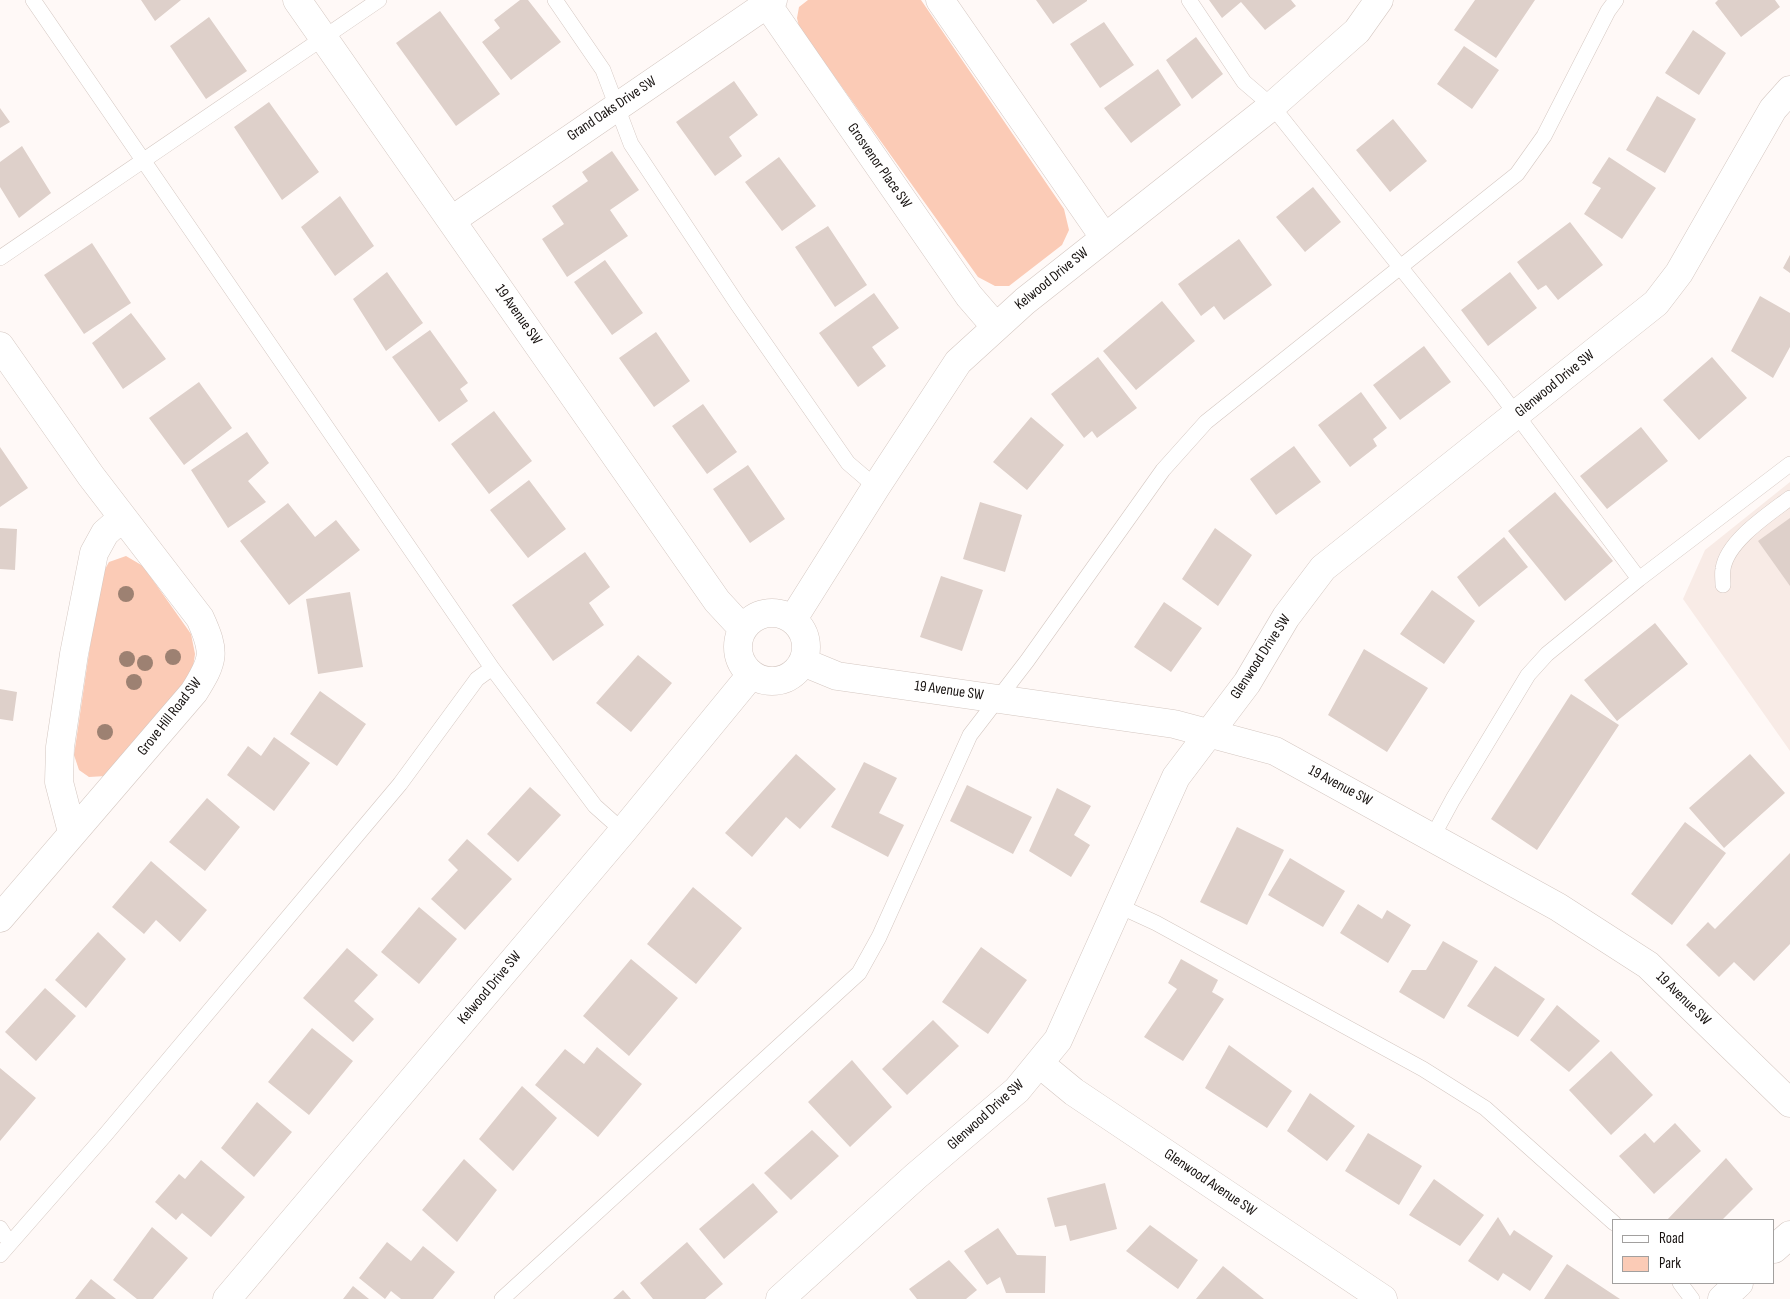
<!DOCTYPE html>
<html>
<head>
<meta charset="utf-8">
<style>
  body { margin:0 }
  #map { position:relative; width:1790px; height:1299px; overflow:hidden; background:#fff9f7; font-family:"Sofia Sans Condensed",sans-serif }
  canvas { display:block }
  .legend { position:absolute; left:1612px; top:1219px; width:162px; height:65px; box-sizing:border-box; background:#fff; border:1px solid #a2a09f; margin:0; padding:6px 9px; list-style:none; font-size:15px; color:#16110f }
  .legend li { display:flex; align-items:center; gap:10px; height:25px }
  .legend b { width:25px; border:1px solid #a2a09f }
</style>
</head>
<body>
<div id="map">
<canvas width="1790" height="1299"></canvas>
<ul class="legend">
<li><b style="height:6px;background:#fff"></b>Road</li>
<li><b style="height:14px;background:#fbcbb6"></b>Park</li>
</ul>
</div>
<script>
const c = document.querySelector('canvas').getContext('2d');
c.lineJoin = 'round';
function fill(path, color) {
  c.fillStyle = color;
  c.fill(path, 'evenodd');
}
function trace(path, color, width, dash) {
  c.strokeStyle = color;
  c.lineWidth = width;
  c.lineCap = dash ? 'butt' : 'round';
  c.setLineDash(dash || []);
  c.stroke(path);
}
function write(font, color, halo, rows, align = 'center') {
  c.font = font + ' "Sofia Sans Condensed",sans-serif';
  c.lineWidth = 4;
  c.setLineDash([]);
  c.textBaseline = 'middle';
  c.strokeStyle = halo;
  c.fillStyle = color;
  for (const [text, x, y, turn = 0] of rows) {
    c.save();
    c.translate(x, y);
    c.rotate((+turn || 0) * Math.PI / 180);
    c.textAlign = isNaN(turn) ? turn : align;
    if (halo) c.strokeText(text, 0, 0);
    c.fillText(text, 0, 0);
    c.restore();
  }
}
const built = new Path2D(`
  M1790 482V751L1683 599 1705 550Z`);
const green = new Path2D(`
  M808 0H921L1064 209 1069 230 1062 245 1009 286H995L978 277 799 27 797 18 799 7Z
  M126 556 143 566 191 634 195 654 192 674 106 776 89 777 79 770 74 755 100 578 109 562Z`);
const building = new Path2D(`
  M141 0H181L155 21Z
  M520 0H528L561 42 511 80 482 42 500 28 494 20Z
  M1036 0H1087V1L1053 24Z
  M1209 0H1291L1296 6 1265 30 1241 2 1222 18Z
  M1475 0H1535L1496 58 1454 30Z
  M1718 0H1775L1780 7 1741 37 1715 3Z
  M440 11 500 94 456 126 396 43Z
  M209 17 247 71 206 99 170 46Z
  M1104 22 1134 65 1100 88 1070 44Z
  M1693 30 1726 53 1699 95 1665 73Z
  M1196 37 1223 74 1192 99 1166 60Z
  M1464 46 1499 70 1472 109 1437 84Z
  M1158 69 1181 105 1131 143 1104 108Z
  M734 81 758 115 729 137 742 156 715 176 676 122Z
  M1657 96 1696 119 1665 173 1626 150Z
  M269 102 319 172 282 200 234 127Z
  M0 108 10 122 0 128Z
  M1393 119 1427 161 1390 192 1356 150Z
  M22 146 51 193 19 218 0 187V162Z
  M612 151 639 190 610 210 628 236 567 277 542 239 564 224 552 206 588 181 582 172Z
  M779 157 816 206 782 231 745 182Z
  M1609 157 1656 188 1622 239 1584 214 1601 188 1592 183Z
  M1313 187 1341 222 1305 252 1276 217Z
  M340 196 374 246 335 276 301 227Z
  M1570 222 1603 265 1558 300 1546 285 1538 290 1517 262Z
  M828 226 867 285 835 307 795 247Z
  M1239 239 1272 285 1224 320 1214 306 1201 316 1178 284Z
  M92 243 131 303 84 334 44 275Z
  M1790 255V273L1783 268Z
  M605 260 643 313 612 335 574 282Z
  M387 272 423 323 386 351 353 299Z
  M1510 272 1537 308 1488 346 1461 310Z
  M874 293 899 328 872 347 886 366 858 387 819 333Z
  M1760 296 1790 313V347L1773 378 1731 351Z
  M1162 301 1195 341 1136 390 1103 351Z
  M131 313 166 359 123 389 92 343Z
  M430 330 468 383 460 389 468 401 439 422 392 357Z
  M656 332 690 381 654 407 619 358Z
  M1424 346 1451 382 1400 420 1373 385Z
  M1098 357 1137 408 1097 438 1092 431 1084 438 1051 394Z
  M1712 357 1747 398 1699 440 1663 400Z
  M199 382 232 428 184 465 149 418Z
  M1361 392 1387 428 1373 439 1377 446 1350 467 1318 425Z
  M703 404 737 452 707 474 672 426Z
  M494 411 532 461 489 494 451 444Z
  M1031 417 1064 445 1027 490 993 462Z
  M1641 427 1668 461 1607 509 1580 476Z
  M247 432 269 463 248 481 266 502 228 528 191 470Z
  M1294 446 1321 482 1276 515 1250 479Z
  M0 447 28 488 0 507Z
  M748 465 785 519 750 543 713 489Z
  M529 480 566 529 528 558 490 510Z
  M1555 492 1613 561 1565 601 1508 531Z
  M980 502 1022 515 1005 572 963 559Z
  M288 503 315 537 336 520 360 550 289 605 240 541Z
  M1790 518V586L1758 541Z
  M0 528 17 529 15 570 0 569Z
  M1215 528 1252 555 1218 606 1182 579Z
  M1504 537 1528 567 1479 607 1457 577Z
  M585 552 610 587 589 603 604 625 553 661 512 605Z
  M941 576 983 590 962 651 920 637Z
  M1432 590 1475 621 1444 664 1400 634Z
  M350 592 363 667 318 674 306 599Z
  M1164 602 1202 628 1171 672 1134 647Z
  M1655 623 1688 664 1617 721 1584 680Z
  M1364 649 1428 688 1387 752 1328 715Z
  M638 655 672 683 631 732 596 703Z
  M0 689 17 692 13 721 0 719Z
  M320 691 366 724 337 766 290 734Z
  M1571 694 1619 725 1537 850 1491 819Z
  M274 737 310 763 274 811 227 775 248 746 261 756Z
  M796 754 836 789 800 829 786 817 752 857 725 833Z
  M1750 754 1785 793 1724 848 1689 808Z
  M864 762 897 778 879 813 904 825 888 857 831 827Z
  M967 785 1032 817 1013 854 950 821Z
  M530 787 561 815 518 862 487 834Z
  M1057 788 1091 806 1074 835 1090 845 1071 877 1029 851Z
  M207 798 240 827 205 871 169 842Z
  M1685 822 1726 853 1672 925 1631 894Z
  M1237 827 1284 850 1247 925 1200 902Z
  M467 839 512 879 465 930 431 899 458 870 448 860Z
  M1790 853V944L1754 981 1734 962 1719 977 1686 945 1708 922 1715 929Z
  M1290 858 1345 891 1323 927 1268 895Z
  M151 861 207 910 180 942 156 920 144 934 112 907Z
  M693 887 742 928 696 984 647 944Z
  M1358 904 1382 919 1387 910 1411 925 1388 963 1340 933Z
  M419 907 457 939 419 984 381 952Z
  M98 932 126 959 86 1008 55 980Z
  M1443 941 1478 961 1444 1019 1399 992 1412 970H1426Z
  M981 947 1027 980 988 1034 942 1002Z
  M347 948 378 975 354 1001 374 1019 353 1042 303 998Z
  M631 959 678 998 629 1056 583 1016Z
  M1181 959 1218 980 1212 992 1224 999 1183 1061 1144 1037 1177 989 1168 983Z
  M1495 966 1545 999 1518 1037 1467 1006Z
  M45 988 76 1016 36 1061 5 1032Z
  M1557 1005 1600 1041 1569 1072 1530 1040Z
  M933 1020 959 1046 907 1095 882 1069Z
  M312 1028 353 1061 309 1115 268 1082Z
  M1229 1045 1292 1091 1267 1128 1205 1088Z
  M597 1047 642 1084 598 1137 535 1085 565 1049 584 1064Z
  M1611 1051 1653 1095 1611 1135 1569 1090Z
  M852 1060 892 1107 850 1147 808 1102Z
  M0 1068 36 1098 0 1141Z
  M522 1086 557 1118 513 1171 479 1139Z
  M1310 1093 1355 1126 1327 1161 1287 1131Z
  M257 1102 292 1132 254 1177 221 1148Z
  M1675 1123 1701 1151 1654 1194 1619 1156 1645 1133 1654 1143Z
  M812 1130 839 1156 791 1200 764 1173Z
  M1368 1133 1422 1166 1399 1205 1345 1171Z
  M1726 1158 1753 1189 1722 1220H1667Z
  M464 1159 497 1190 457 1242 422 1210Z
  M201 1160 245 1197 211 1237 182 1213 176 1220 155 1202 179 1174 185 1179Z
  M1434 1179 1484 1215 1460 1246 1409 1215Z
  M753 1183 778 1212 724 1259 699 1229Z
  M1105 1183 1117 1229 1070 1241 1066 1225 1055 1227 1047 1198Z
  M1498 1217 1510 1236 1514 1230 1553 1256 1530 1291 1503 1273 1498 1281 1468 1261Z
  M1150 1225 1198 1260 1178 1289 1126 1251Z
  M152 1227 188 1258 153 1299H137L113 1280Z
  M998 1228 1017 1255 1046 1256 1045 1293H1006L1000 1277 987 1285 964 1251Z
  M387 1242 411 1261 423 1246 455 1272 433 1299H401L391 1291 385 1299 359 1278Z
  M687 1242 723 1284 705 1299H653L640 1283Z
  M949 1260 977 1290 966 1299H917L909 1289Z
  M1567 1264 1620 1299H1544Z
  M1223 1266 1264 1299H1196Z
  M91 1279 116 1299H75Z
  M353 1286 369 1299H343Z
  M623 1290 631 1299H613Z`);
const service = new Path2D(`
  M33 0 492 668 595 806 623 831
  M555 0 603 70 631 144 738 305 848 463 876 487
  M1189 0 1244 82 1272 106 1401 268 1495 386 1639 579
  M0 258 379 0
  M1723 585C1723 580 1722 574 1723 569 1727 541 1769 514 1790 498
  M1433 836 1453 799 1528 675 1547 654 1639 579 1790 464
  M1119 906 1156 923 1423 1069 1485 1108 1614 1223
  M0 1228 9 1242
  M0 1255 106 1134 400 784 477 679 492 668
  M1680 1283 1692 1299
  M502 1299 859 973 879 937 970 735 1027 661 1163 470 1206 422 1517 174 1544 136 1608 11 1616 0`);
const minor = new Path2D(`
  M297 0 717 601 742 628
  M940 0 1104 237
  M767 4 969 296 995 326
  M452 220 773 0
  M0 346 91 476 200 618C216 653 214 660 194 692L0 918
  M738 647a34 34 0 1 1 68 0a34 34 0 1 1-68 0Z
  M793 619 876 487 958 362 1025 301 1272 106 1357 31 1379 0
  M803 662 837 676 1174 724 1275 751 1558 907 1648 965 1790 1103
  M72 832 59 782 60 747 74 654 94 553 105 533 122 518
  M1040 1064 1074 1092 1383 1299
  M1774 1249 1790 1235
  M227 1299 623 831 751 675
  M780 1299 916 1176 1017 1090 1058 1040 1176 777 1247 683 1286 617 1323 568 1656 303 1679 273 1773 109 1790 90
  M1722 1299 1739 1283`);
const trees = [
  [126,594],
  [173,657],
  [127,659],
  [145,663],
  [134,682],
  [105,732]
];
const streetNames = [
  ["Grand Oaks Drive SW",612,109,-34],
  ["Grosvenor Place SW",879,166,55],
  ["Kelwood Drive SW",1052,279,-39],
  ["19 Avenue SW",518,315,55],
  ["Glenwood Drive SW",1555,384,-39],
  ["Glenwood Drive SW",1261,657,-57],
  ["19 Avenue SW",949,691,8],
  ["Grove Hill Road SW",170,717,-52],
  ["19 Avenue SW",1340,786,28],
  ["Kelwood Drive SW",490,988,-50],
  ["19 Avenue SW",1683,999,44],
  ["Glenwood Drive SW",986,1115,-42],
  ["Glenwood Avenue SW",1210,1183,34]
];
fill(built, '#f8ebe6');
fill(green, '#fbcbb6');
fill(building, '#ded0ca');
trace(service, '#d4c7c1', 16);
trace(minor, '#d4c7c1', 29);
trace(service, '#fff', 15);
trace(minor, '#fff', 28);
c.fillStyle = '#9d8172';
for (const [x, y] of trees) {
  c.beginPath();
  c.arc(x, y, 8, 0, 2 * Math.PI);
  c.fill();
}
write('15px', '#16110f', '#fff', streetNames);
</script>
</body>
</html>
